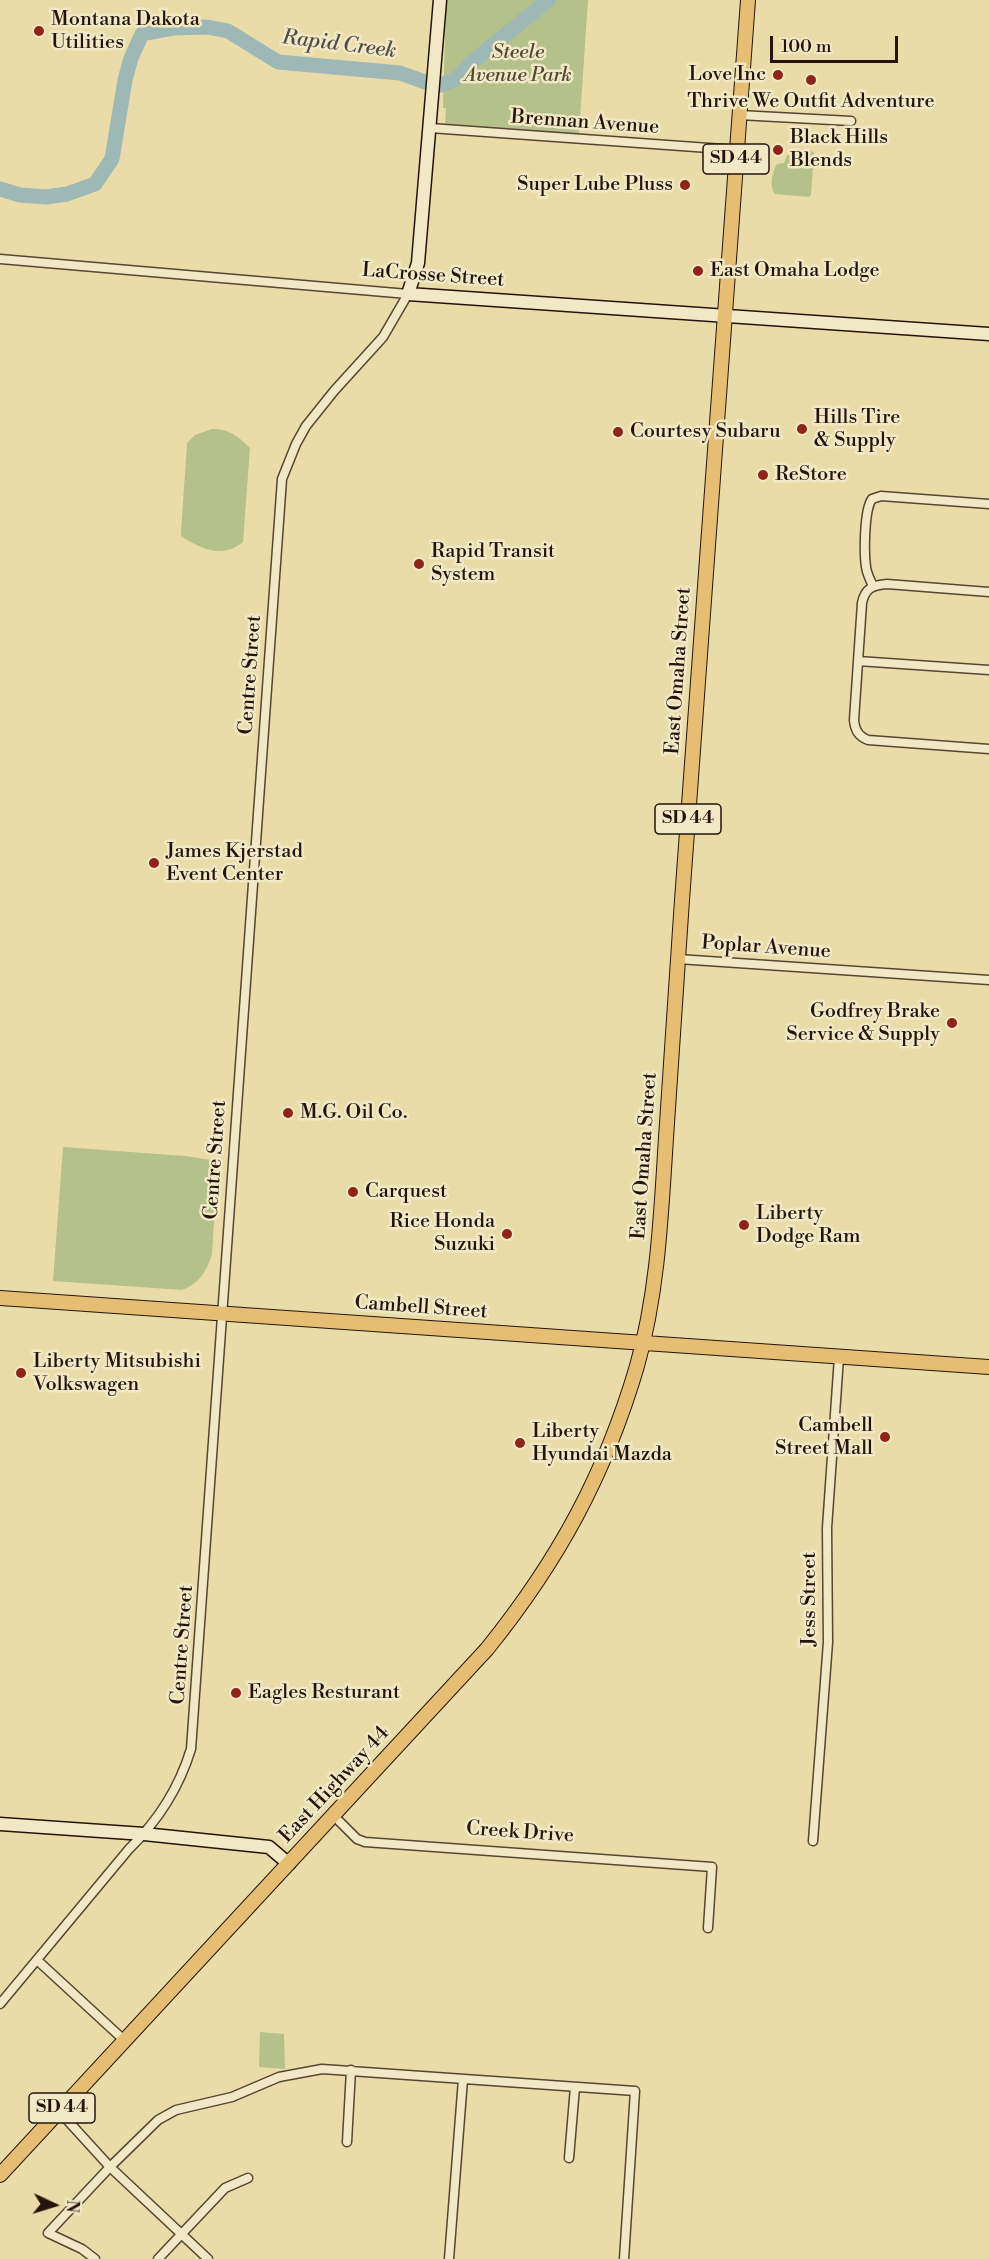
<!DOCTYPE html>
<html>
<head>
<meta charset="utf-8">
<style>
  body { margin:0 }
  #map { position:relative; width:989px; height:2259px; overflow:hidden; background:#eadca8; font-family:"Libre Bodoni",serif }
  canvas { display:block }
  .north { position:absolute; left:24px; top:2175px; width:60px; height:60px; -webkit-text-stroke:4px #f1e8c6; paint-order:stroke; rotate:94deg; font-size:16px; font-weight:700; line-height:24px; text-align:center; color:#25140b }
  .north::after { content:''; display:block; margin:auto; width:21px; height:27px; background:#25140b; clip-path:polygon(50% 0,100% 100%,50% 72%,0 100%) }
  .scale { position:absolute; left:770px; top:36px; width:128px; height:27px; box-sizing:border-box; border:3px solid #25140b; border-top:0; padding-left:8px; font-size:18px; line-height:21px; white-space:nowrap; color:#25140b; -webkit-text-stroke:4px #f1e8c6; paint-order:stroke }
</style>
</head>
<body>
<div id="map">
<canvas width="989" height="2259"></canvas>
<div class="north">N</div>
<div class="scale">100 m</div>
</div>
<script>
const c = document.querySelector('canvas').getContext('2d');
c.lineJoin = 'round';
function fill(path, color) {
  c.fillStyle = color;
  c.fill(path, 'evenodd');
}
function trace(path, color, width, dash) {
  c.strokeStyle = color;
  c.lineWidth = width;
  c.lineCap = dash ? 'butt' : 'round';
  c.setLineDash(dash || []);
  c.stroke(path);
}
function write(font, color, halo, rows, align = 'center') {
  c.font = font + ' "Libre Bodoni",serif';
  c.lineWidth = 5;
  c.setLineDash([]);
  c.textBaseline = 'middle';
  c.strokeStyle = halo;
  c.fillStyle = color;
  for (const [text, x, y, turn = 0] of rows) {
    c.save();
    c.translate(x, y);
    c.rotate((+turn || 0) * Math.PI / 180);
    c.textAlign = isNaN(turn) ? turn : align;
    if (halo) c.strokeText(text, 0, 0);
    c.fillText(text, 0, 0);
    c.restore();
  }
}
const green = new Path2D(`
  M446 0H588L579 134 445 125 446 108H443Z
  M797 149H809L814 153 811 195 809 197 775 194C769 187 772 172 777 164L784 163 787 155 796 157 795 151Z
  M212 429C229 429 238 436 250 448L243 542C222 559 201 549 181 536V533L187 443 195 435Z
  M63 1147 185 1156 218 1161 212 1254C207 1271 199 1284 182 1290L53 1281Z
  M260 2032 284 2034 285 2069 259 2067Z`);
const river = new Path2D(`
  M0 189 20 195 46 197 67 194 95 184 112 159 125 80 131 58 142 34 174 28 207 27 228 31 278 62 400 73 425 82 441 85 458 78 471 63 548 0`);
const street = new Path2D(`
  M739 115 851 121
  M430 128 737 150
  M0 259 408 294 383 337 334 391 306 426 296 444 282 479 191 1749C179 1788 158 1821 129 1849L0 2004
  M873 586C870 580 867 574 866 567 864 553 864 510 872 499L881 496 989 504
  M989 592 887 584C873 585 865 588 862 603L854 720C855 730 858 736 868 740L989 749
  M858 661 989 670
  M678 959 989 980
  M334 1816 357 1839 365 1842 712 1867 708 1928
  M813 1841 828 1642 827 1528 839 1357
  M37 1960 125 2041
  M59 2111 110 2167 208 2259
  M347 2142 351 2070
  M569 2158 575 2087
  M95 2259 82 2249 48 2233 110 2167 158 2120 176 2110 232 2097 279 2077 322 2069 635 2091 624 2259
  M158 2259 225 2188 248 2178
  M449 2259 463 2079`);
const secondary = new Path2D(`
  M440 0 418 263 408 294 989 334
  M0 1824 144 1834 269 1847 289 1864`);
const primary = new Path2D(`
  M0 1298 989 1367
  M0 2175 487 1649C558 1561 605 1475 637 1366 658 1292 661 1215 666 1138 671 1059 677 980 682 900 704 600 726 300 748 0`);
const markers = [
  [39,31,6,"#8f2418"],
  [778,75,6,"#8f2418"],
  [811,80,6,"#8f2418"],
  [778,150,6,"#8f2418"],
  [685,185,6,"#8f2418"],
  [698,271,6,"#8f2418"],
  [802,429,6,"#8f2418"],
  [618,432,6,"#8f2418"],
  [763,475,6,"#8f2418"],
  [419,564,6,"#8f2418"],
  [154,863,6,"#8f2418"],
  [952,1023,6,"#8f2418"],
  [288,1113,6,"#8f2418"],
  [353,1192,6,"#8f2418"],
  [744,1225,6,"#8f2418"],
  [507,1234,6,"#8f2418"],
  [21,1373,6,"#8f2418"],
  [885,1437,6,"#8f2418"],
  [520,1443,6,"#8f2418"],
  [236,1693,6,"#8f2418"]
];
const shields = [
  [736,159,66],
  [688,819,66],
  [62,2108,66]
];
const shieldNames = [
  ["SD 44",736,159],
  ["SD 44",688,819],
  ["SD 44",62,2108]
];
const poiNames = [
  ["Montana Dakota",51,20],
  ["Utilities",51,43],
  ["Love Inc",766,75,"right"],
  ["Thrive We Outfit Adventure",811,102,"center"],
  ["Black Hills",790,138],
  ["Blends",790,161],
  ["Super Lube Pluss",673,185,"right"],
  ["East Omaha Lodge",710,271],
  ["Hills Tire",814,418],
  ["& Supply",814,441],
  ["Courtesy Subaru",630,432],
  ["ReStore",775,475],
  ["Rapid Transit",431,552],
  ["System",431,575],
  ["James Kjerstad",166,852],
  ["Event Center",166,875],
  ["Godfrey Brake",940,1012,"right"],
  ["Service & Supply",940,1035,"right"],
  ["M.G. Oil Co.",300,1113],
  ["Carquest",365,1192],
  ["Liberty",756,1214],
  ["Dodge Ram",756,1237],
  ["Rice Honda",495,1222,"right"],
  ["Suzuki",495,1245,"right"],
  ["Liberty Mitsubishi",33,1362],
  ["Volkswagen",33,1385],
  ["Cambell",873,1426,"right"],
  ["Street Mall",873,1449,"right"],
  ["Liberty",532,1432],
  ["Hyundai Mazda",532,1455],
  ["Eagles Resturant",248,1693]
];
const parkNames = [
  ["Steele",518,53],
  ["Avenue Park",518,76]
];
const streetNames = [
  ["Brennan Avenue",585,123,4],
  ["LaCrosse Street",433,276,4],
  ["East Omaha Street",679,671,-86],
  ["Centre Street",251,675,-86],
  ["Poplar Avenue",766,948,4],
  ["East Omaha Street",645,1156,-86],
  ["Centre Street",216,1160,-86],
  ["Cambell Street",421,1308,4],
  ["Jess Street",810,1599,-90],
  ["Centre Street",183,1645,-86],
  ["East Highway 44",335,1785,-47],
  ["Creek Drive",520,1833,4]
];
const waterNames = [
  ["Rapid Creek",339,45,7]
];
fill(green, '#b4c18a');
trace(river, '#9eb8b5', 15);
trace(street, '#564632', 11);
trace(secondary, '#25140b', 15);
trace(primary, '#25140b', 16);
trace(street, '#f1e8c6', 8);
trace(secondary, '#f1e8c6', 12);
trace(primary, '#e5be74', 14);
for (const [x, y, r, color] of markers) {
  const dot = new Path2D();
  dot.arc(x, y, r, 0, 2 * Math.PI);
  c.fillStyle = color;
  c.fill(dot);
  trace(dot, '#f1e8c6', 2);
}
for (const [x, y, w] of shields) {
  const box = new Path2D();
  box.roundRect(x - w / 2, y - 15, w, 30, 4.5);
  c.fillStyle = '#f1e8c6';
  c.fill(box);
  trace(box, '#25140b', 1.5);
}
write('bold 18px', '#25140b', null, shieldNames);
write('20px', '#25140b', '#f1e8c6', poiNames, 'left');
write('italic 20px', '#504831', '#f1e8c6', parkNames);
write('20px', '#25140b', '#f1e8c6', streetNames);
write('italic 21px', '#4f4d46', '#f1e8c6', waterNames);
</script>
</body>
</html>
